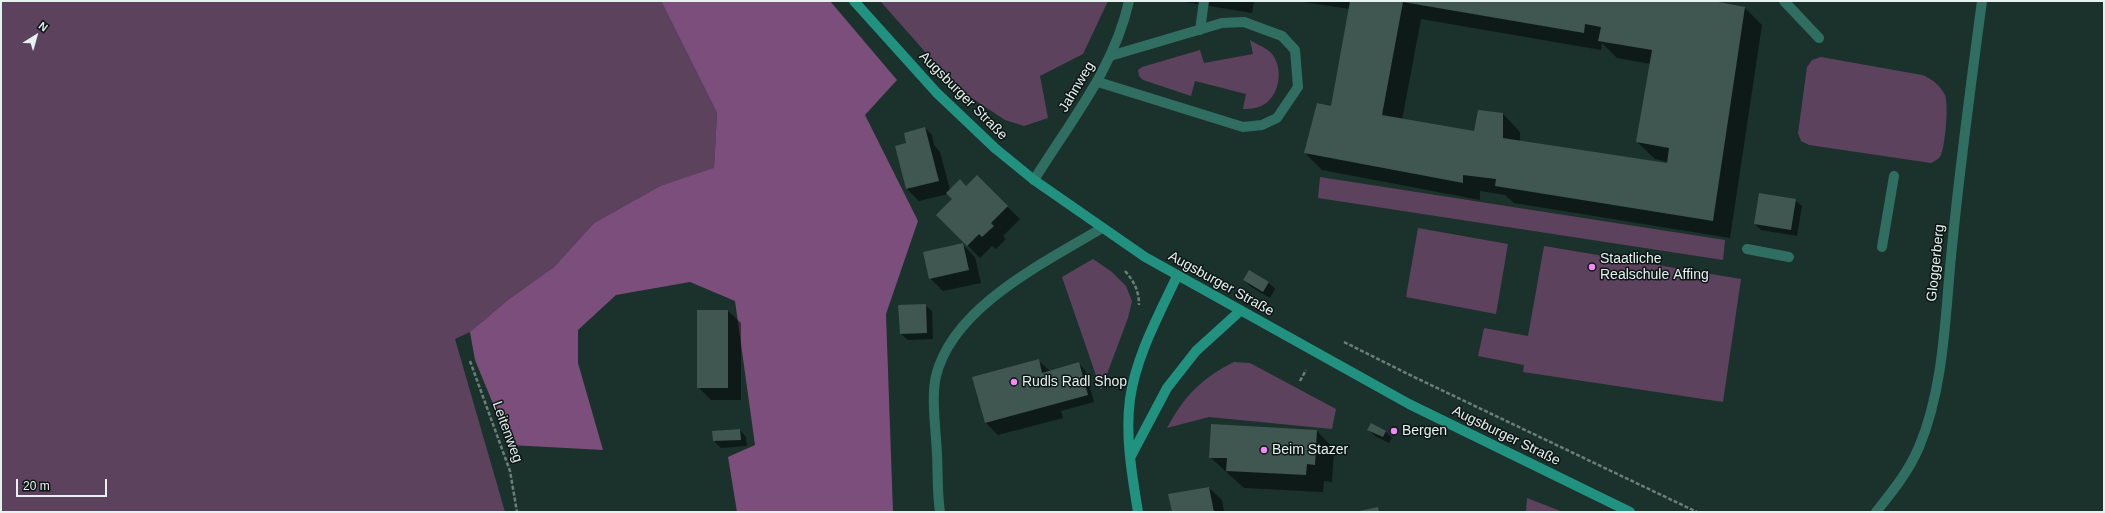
<!DOCTYPE html>
<html>
<head>
<meta charset="utf-8">
<style>
  body { margin:0 }
  #map { position:relative; width:2105px; height:513px; overflow:hidden; background:#1b312c; font-family:Arial,sans-serif }
  canvas { display:block }
  .frame { position:absolute; inset:0; border:2px solid #e5f2ef; pointer-events:none }
  .north { position:absolute; left:16px; top:16px; width:40px; height:40px; -webkit-text-stroke:3px #0d1614; paint-order:stroke; rotate:37deg; font-size:11px; font-weight:700; line-height:16px; text-align:center; color:#e5f2ef }
  .north::after { content:''; display:block; margin:auto; width:14px; height:18px; background:#e5f2ef; clip-path:polygon(50% 0,100% 100%,50% 72%,0 100%) }
  .scale { position:absolute; left:16px; top:479px; width:91px; height:18px; box-sizing:border-box; border:2px solid #e5f2ef; border-top:0; padding-left:5px; font-size:12px; line-height:14px; white-space:nowrap; color:#e5f2ef; -webkit-text-stroke:3px #0d1614; paint-order:stroke }
</style>
</head>
<body>
<div id="map">
<canvas width="2105" height="513"></canvas>
<div class="frame"></div>
<div class="north">N</div>
<div class="scale">20 m</div>
</div>
<script>
const c = document.querySelector('canvas').getContext('2d');
c.lineJoin = 'round';
function fill(path, color) {
  c.fillStyle = color;
  c.fill(path, 'evenodd');
}
function trace(path, color, width, dash) {
  c.strokeStyle = color;
  c.lineWidth = width;
  c.lineCap = dash ? 'butt' : 'round';
  c.setLineDash(dash || []);
  c.stroke(path);
}
function write(font, color, halo, rows, align = 'center') {
  c.font = font + ' Arial,sans-serif';
  c.lineWidth = 3;
  c.setLineDash([]);
  c.textBaseline = 'middle';
  c.strokeStyle = halo;
  c.fillStyle = color;
  for (const [text, x, y, turn = 0] of rows) {
    c.save();
    c.translate(x, y);
    c.rotate((+turn || 0) * Math.PI / 180);
    c.textAlign = isNaN(turn) ? turn : align;
    if (halo) c.strokeText(text, 0, 0);
    c.fillText(text, 0, 0);
    c.restore();
  }
}
const green = new Path2D(`
  M1 1H661L717 113 714 169 660 186 594 223 554 267 509 299 470 332 455 339 505 512H1Z
  M883 1H1108L1083 54 1040 76 1048 118 1024 126 1005 120 958 89 881 2Z
  M1250 40C1256 44 1264 47 1269 51 1284 64 1281 93 1265 104 1259 108 1250 109 1243 109L1246 94 1195 81 1191 96 1143 80 1139 76 1138 70 1142 67 1200 50 1204 63 1253 54Z
  M1821 57 1922 75C1931 78 1941 86 1945 95 1949 105 1945 146 1941 155 1939 159 1935 161 1931 163L1809 145 1801 141 1798 133 1807 67 1812 60Z
  M1320 177 1725 240 1723 260 1318 198Z
  M1418 228 1508 244 1496 314 1406 297Z
  M1544 246 1741 279 1723 402 1523 372 1524 365 1478 356 1484 328 1528 336Z
  M1093 259 1112 272 1126 286 1132 301 1128 318 1101 390 1062 277Z
  M1234 362 1250 363 1336 409 1332 429 1209 417 1167 428C1184 396 1202 378 1234 362Z
  M1527 498 1563 512H1526Z`);
const forest = new Path2D(`
  M661 1H830L897 80 865 115 918 221 886 314 893 512H737L728 457 755 445 735 301 690 282 616 295 578 330V363L603 450 510 445 475 360 470 332 509 299 554 267 594 223 660 186 714 168 717 113Z`);
const shadow = new Path2D(`
  M1179 1H1254L1252 13Z
  M1297 1H1707L1745 8 1762 25 1730 238 1514 203 1505 195 1480 191V200L1322 170 1305 153 1332 107 1350 9ZM1421 19 1601 50 1602 43 1617 58 1651 64 1637 142 1655 159 1668 162V165L1520 141V132L1503 114 1475 132 1402 120Z
  M925 128 932 135 934 145 940 152 950 190 967 187 977 177 1020 219 1003 236 1006 239 996 249 992 246 980 258 938 215 953 200 948 194 919 201 907 189V144Z
  M1795 200 1802 206 1797 236 1761 230 1755 224Z
  M962 244 975 257 981 283 943 291 930 278Z
  M1249 272 1269 283 1275 289 1270 298 1251 287 1244 280Z
  M925 305 932 311 933 339 908 340 901 334Z
  M698 311H728L741 323V400H711L698 387Z
  M1039 361 1050 371 1078 363 1085 370 1094 402 1061 411 1063 418 998 435 985 422Z
  M1368 429 1385 431 1392 438 1389 443 1375 436Z
  M740 430 746 437 747 446 721 448 714 441Z
  M1317 431 1334 449 1332 482 1324 481 1323 492 1244 488 1210 457Z
  M1209 488 1222 500 1224 512H1173Z`);
const building = new Path2D(`
  M1350 1H1713L1745 7 1713 221 1495 186 1496 179 1463 175V183L1304 153 1317 103 1331 106ZM1403 2 1584 33 1585 24 1601 27 1598 41 1652 50 1636 142 1669 148 1667 163 1503 138V113L1478 110 1474 131 1382 115Z
  M925 127 939 181 906 189 895 146 906 143 904 133Z
  M977 175 1008 206 991 223 994 226 982 237 979 234 967 246 936 215 952 199 946 193 960 179 966 186Z
  M1759 193 1796 199 1791 230 1754 224Z
  M963 243 969 270 929 279 923 252Z
  M1249 270 1269 282 1263 292 1243 280Z
  M926 304 927 333 900 334 898 305Z
  M697 310H728V388H697Z
  M1039 359 1042 373 1079 362 1088 395 985 423 972 377Z
  M1371 423 1386 431 1383 437 1367 430Z
  M1211 424 1317 430 1315 465 1307 464 1306 475 1226 471 1227 458H1209Z
  M740 429 741 440 713 441 712 431Z
  M1209 487 1214 512H1172L1168 494Z
  M1378 507 1379 512H1359V511Z`);
const path = new Path2D(`
  M1125 271C1134 281 1139 291 1139 305
  M1344 342 1412 376 1697 512
  M470 361 510 471 517 512
  M1300 381 1306 370`);
const lane = new Path2D(`
  M1784 1 1819 38
  M1200 30 1204 1
  M1098 82 1243 127 1262 125 1277 118 1298 87 1295 50 1282 36 1244 22 1222 23 1110 56
  M1882 247 1894 176
  M1747 249 1789 257
  M940 512C937 493 938 473 937 454 936 432 931 397 936 376 953 306 1046 262 1102 228`);
const street = new Path2D(`
  M1034 180C1070 122 1114 69 1129 1
  M1876 512C1892 492 1909 471 1919 447 1945 385 1945 313 1952 247 1960 165 1971 83 1982 1`);
const secondary = new Path2D(`
  M854 1 936 92 996 149 1034 180 1145 257 1409 404 1630 512
  M1131 456 1167 388 1196 351 1240 311
  M1138 512C1132 475 1125 436 1130 399 1136 356 1159 315 1177 276`);
const markers = [
  [1592,267,4,"#f28af3"],
  [1014,382,4,"#f28af3"],
  [1394,431,4,"#f28af3"],
  [1264,450,4,"#f28af3"]
];
const streetNames = [
  ["Jahnweg",1077,87,-59],
  ["Augsburger Straße",963,96,45],
  ["Gloggerberg",1936,263,-84],
  ["Augsburger Straße",1221,284,29],
  ["Leitenweg",507,432,70],
  ["Augsburger Straße",1506,436,26]
];
const poiNames = [
  ["Staatliche",1600,259],
  ["Realschule Affing",1600,275],
  ["Rudls Radl Shop",1022,382],
  ["Bergen",1402,431],
  ["Beim Stazer",1272,450]
];
fill(green, '#5d425d');
fill(forest, '#7b4e7b');
fill(shadow, '#0007');
fill(building, '#3f5651');
trace(path, '#6b7e7a', 2.5, [4, 2]);
trace(lane, '#306e62', 10);
trace(street, '#306e62', 10);
trace(secondary, '#219280', 10);
for (const [x, y, r, color] of markers) {
  const dot = new Path2D();
  dot.arc(x, y, r, 0, 2 * Math.PI);
  c.fillStyle = color;
  c.fill(dot);
  trace(dot, '#0d1614', 1.5);
}
write('14px', '#e5f2ef', '#0d1614', streetNames);
write('14px', '#e5f2ef', '#0d1614', poiNames, 'left');
</script>
</body>
</html>
